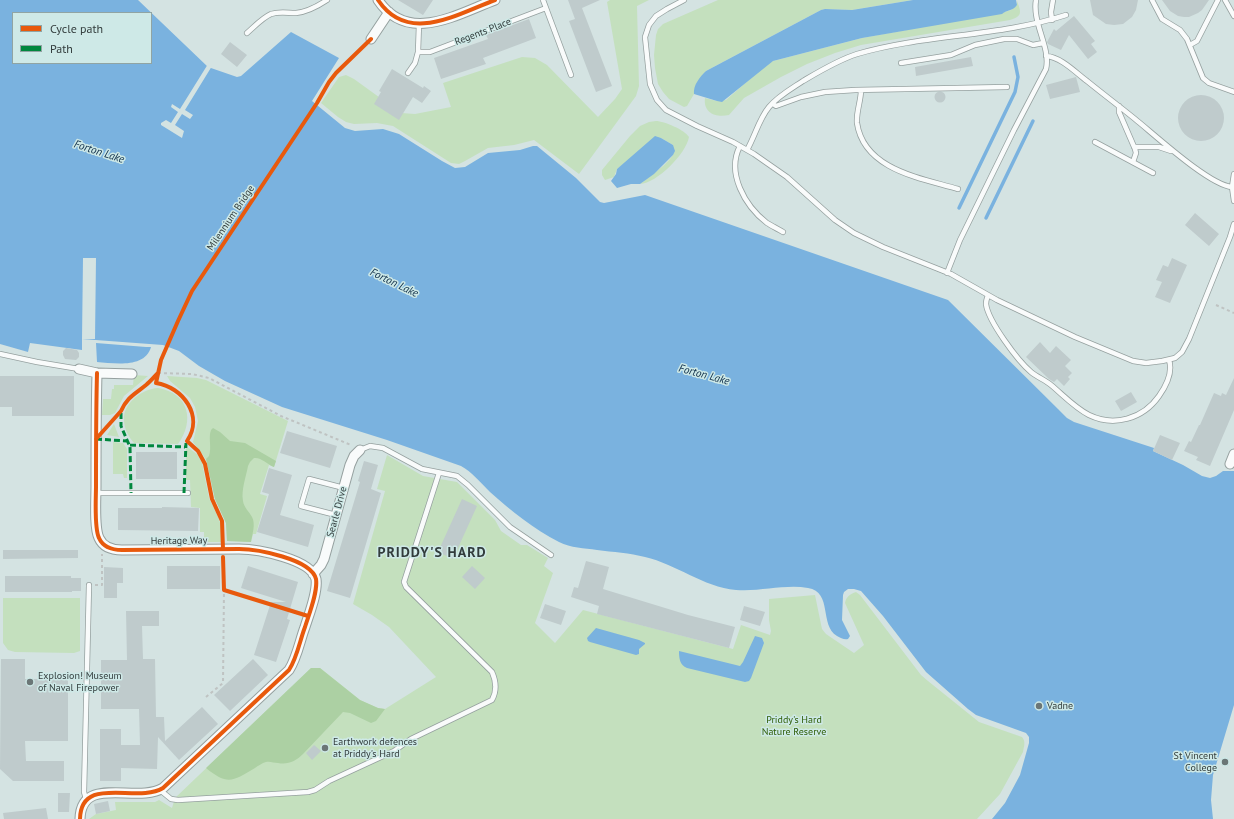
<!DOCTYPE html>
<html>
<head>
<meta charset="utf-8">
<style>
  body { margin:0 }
  #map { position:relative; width:1234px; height:819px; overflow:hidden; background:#d4e3e2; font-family:"PT Sans",sans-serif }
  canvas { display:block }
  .legend { position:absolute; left:12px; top:12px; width:140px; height:52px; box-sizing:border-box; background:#cee9e7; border:1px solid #90a4a3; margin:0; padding:5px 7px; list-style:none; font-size:12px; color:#323c3c }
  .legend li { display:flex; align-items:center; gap:8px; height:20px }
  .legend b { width:20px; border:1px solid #90a4a3 }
</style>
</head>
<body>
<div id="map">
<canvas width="1234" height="819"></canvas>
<ul class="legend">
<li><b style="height:5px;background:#e8590c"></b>Cycle path</li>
<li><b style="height:5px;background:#00873e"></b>Path</li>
</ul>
</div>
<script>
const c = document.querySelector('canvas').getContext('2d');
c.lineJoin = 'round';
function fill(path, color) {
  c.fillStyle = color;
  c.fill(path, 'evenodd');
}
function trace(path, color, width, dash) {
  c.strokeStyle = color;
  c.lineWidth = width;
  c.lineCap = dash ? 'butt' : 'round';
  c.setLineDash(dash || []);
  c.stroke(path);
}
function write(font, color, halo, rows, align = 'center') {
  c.font = font + ' "PT Sans",sans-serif';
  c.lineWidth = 3;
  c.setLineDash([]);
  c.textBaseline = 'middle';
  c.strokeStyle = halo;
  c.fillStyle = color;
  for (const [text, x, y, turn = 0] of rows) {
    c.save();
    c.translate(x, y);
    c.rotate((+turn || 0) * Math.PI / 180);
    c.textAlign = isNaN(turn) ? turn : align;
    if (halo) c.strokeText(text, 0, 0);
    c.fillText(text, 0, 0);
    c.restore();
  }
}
const green = new Path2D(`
  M610 0H649L637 6 639 86 636 96 579 174 534 140 514 145 488 148 465 161 459 164 451 163 393 126 377 123 354 124 346 122 338 117 321 103 339 77 346 75 354 79 401 113 415 114 451 107 443 83 522 57 535 58 547 65 598 117 615 99 622 89 607 2Z
  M718 0H913L852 10 825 9 821 10 706 71 694 91V94L687 106 684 107 669 99 663 92 658 84 655 68 654 55 656 35 658 29 663 24Z
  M1017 1C1021 12 1023 16 1010 20L861 45 835 53 807 64 781 77 744 98 729 115C716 118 703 113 705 98L717 101 726 100 769 62 773 61 862 38 1004 12 1011 10 1017 5Z
  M656 121C664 121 685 130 689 137 686 154 657 183 640 184L663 166 669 160 673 155V145L661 138 617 169 614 177 605 180 602 175V170L630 136 640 126 649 122Z
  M134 375 148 376 124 396 115 413 110 415H102L103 399H111L112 389H114V385H133Z
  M167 376 197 378 206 380 288 421 274 467 269 465 260 494 267 496 256 534H253L251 542 227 541 226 523 215 499 207 462 203 455 193 442 198 421 195 407 190 398 170 381Z
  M158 388C189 393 195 421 178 444L134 443C129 437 124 429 124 420 123 403 142 389 158 388Z
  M114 424 119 437 107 435Z
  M113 442 123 443 127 449V478H124L123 474H113Z
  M187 447 197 454 202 463 209 498 218 517 221 525V542H204V532H200V508L191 507 190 480H186V449Z
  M387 455 423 476 457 482 495 520 501 531 521 545H527L548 558 544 566 553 573 535 623 555 643 583 610 733 649 741 625 770 635 771 631 769 620V599L815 595 822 629 826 634 854 653 864 645 845 603C846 597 850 594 856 592L860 595 921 675 928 681 979 722 1022 737C1026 742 1024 746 1023 752L1000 794 977 819H89L96 814 116 810 115 802H155L159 800 172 808 175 798 311 668H320L360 700 378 708 385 709 436 677 389 627 372 615 353 604 385 491 377 489Z
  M3 598H80V651L74 653 15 652 8 650 3 643Z`);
const forest = new Path2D(`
  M213 428 220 432 230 441 245 443 276 461 274 467C267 464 261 457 254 458L250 462 248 466C246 477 241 490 243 501 244 508 249 511 252 517 256 524 252 535 251 542L227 541 226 523 215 499 206 459 209 456C212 447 208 438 211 430Z
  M311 668H320L360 700 378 708 385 709 376 721 371 723 350 713 343 712 303 754C296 761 288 765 278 763 274 763 270 761 266 762 262 763 258 766 255 768 233 781 228 786 206 768Z`);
const water = new Path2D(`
  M0 0H138L208 67 237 77 241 76 291 32 339 58 312 101 345 128 355 131 383 129 399 134 442 161 455 168 465 167 488 153 520 150 533 146H537L576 178 600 202 604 203 645 195 948 300 1058 409 1067 418 1074 422 1154 448 1153 451 1183 465 1202 476 1210 478 1216 476 1223 471H1234V705L1213 775 1211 800 1213 819H992L1005 803 1020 775 1029 743V737L1026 733 976 715 968 709 926 672 883 616 861 591 854 589H848L844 592 843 595 842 620 850 636 848 639C844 640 841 638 837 636 819 625 833 592 808 588 785 584 760 592 736 590 703 587 676 564 645 557 630 553 613 552 597 550 584 548 571 548 559 542 534 529 511 511 490 492 481 483 472 472 461 466L387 440 282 407 225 381 199 366 179 351 163 345 82 339V350L30 343 28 352 0 344ZM13 13H151V63H13Z
  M913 0H1016L1017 5C1013 11 1006 10 1002 14L862 38 773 61 722 102 717 101 694 94C693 85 700 77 706 71L821 10 825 9 852 10Z
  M655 136 661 138 673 145 675 151 673 155 654 174 640 184H631L617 188 611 181 616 174 617 169Z
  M96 343 146 347H151C145 369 113 363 97 362Z
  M596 628 639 640 645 643V644L639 649V654L636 655 590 642 588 641 587 638Z
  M755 636 762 638 764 643 751 678 749 681 745 682 687 668C680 665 679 659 679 651L740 666 743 662Z`);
const pier = new Path2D(`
  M208 64 212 66 185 110 193 115 190 119 182 114 175 125 184 131 182 138 161 125V123L166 120 171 123 178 112 171 107 172 104 180 109Z
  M83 258H96L95 339H82Z`);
const stream = new Path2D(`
  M959 208 1015 92 1018 77 1014 57
  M986 218 1033 121`);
const building = new Path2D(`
  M398 0H433L423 15Z
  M568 0H600L582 8 612 86 596 92 569 21 575 19Z
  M1090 0H1138L1136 10 1132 17 1123 24 1114 25 1106 24 1093 15Z
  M1162 0H1209L1202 10 1198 13 1189 17H1184L1178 16 1170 11Z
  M1074 16 1095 41 1091 44 1097 52 1088 59 1069 35 1061 50 1048 44 1047 42 1054 29 1056 31Z
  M529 19 536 38 483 58 486 64 441 79 434 58 488 39 486 35Z
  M230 42 247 55 237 67 221 54Z
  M971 57 973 66 916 76 915 67Z
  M392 69 423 88 424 86 431 91 422 103 413 97 399 120 374 104 381 92 379 91Z
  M1076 77 1080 92 1050 99 1046 85Z
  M934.5 97a5.5 5.5 0 1 1 11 0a5.5 5.5 0 1 1-11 0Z
  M1178 118a23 23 0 1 1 46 0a23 23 0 1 1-46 0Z
  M1195 213 1219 234 1209 246 1185 225Z
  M1172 258 1187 265 1170 303 1155 297 1162 282 1156 280 1163 265 1168 267Z
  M1040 342 1050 353 1056 346 1071 360 1065 366 1072 373 1068 377 1070 379 1064 386 1057 379 1054 382 1049 379 1026 357Z
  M66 348 77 350 79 353V357L76 360 65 359 63 355V351Z
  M0 376H74V416H12V407H0Z
  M1234 378V410L1210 466 1196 460 1198 457 1184 451 1189 441 1191 442 1199 425H1200L1214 393 1221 396 1222 393 1226 395Z
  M1131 392 1137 402 1121 411 1115 401Z
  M287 431 337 446 330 468 280 453Z
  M1160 435 1180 443 1172 460 1153 451Z
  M136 452H177V479H136Z
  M364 461 378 465 371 489 381 493 350 598 327 591 360 482 358 481Z
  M269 468 292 475 280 515 314 525 308 547 257 532 269 494 262 492Z
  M462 499 477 506 453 559 438 552Z
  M162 507 199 508 198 531 118 530V508H162Z
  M3 550H78V558L3 559Z
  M586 561 609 567 603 589 688 615 735 627 729 648 597 614 599 606 571 597 574 587 578 588Z
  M167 566H220V589H167Z
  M248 566 298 582 287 619 290 620 276 662 254 655 271 602H286L241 588Z
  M472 566 485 578 475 589 462 577Z
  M104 567 123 568V583H117V598H104Z
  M5 576H71V578H81V591H72V592H5Z
  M545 604 566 611 561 625 540 618Z
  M744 606 765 612 760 626 740 620Z
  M126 611H159V626H142L143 659H155L156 717H164L165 741 202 707 218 724 179 760 158 737 157 769 121 768V781H100V729H121V745H140L139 709H101V660H127Z
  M1 659H25V679H68V741H25L26 761H64V781H13L0 769Z
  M253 659 268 675 230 711 214 695Z
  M314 745 321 751 312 760 306 753Z
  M58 793H70L69 812H58Z
  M108 801 110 811 96 814 94 804Z
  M46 808 48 819H4L3 813Z`);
const path = new Path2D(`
  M1216 305 1234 313
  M158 373 192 374 209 378 281 416 351 445
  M95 585H102V554
  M206 697 223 683 224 590`);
const service = new Path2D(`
  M543 0 571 75
  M684 0 667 9 656 16 649 25 645 37 650 84 657 100 666 110 697 126 733 142 754 154 787 177 835 220 854 233 883 247 951 274 997 300 1075 337 1133 361 1146 363 1162 361 1175 358 1182 352 1189 339 1230 237 1234 224
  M1152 0 1162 19 1180 30 1187 39 1203 78 1209 83 1234 92
  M1225 0 1234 16
  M1052 20 1051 12 1053 0
  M247 33C254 27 262 18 271 14 280 11 287 13 296 13 307 12 318 6 327 0
  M1190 45 1197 41 1218 0
  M418 52 419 24
  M1046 56C1061 57 1075 72 1087 81 1103 94 1119 106 1135 119 1155 135 1209 185 1232 187
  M901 63 951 55 975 45 1004 39H1017L1033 45 1043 43
  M408 73 415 63 418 52H430L546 8
  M861 90C861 101 856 112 857 123 864 170 921 178 958 189
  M773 104 776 106 801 97 825 92 855 90 1007 87
  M1119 106V112L1135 149 1136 153 1133 162
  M1095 142 1153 173
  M740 146C726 173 745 206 767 223 772 226 778 229 783 232
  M1134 147H1159L1171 151
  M747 150C755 136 759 119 769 107 778 96 791 89 803 81 820 71 838 60 857 54 925 34 998 37 1066 15
  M1234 174 1232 187 1234 201
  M947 273 960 240 1014 130 1046 69C1051 48 1032 23 1036 0
  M988 295C987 298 986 300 986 304 988 321 1018 361 1031 372 1037 377 1045 380 1051 385 1063 395 1075 408 1089 415 1114 427 1143 419 1159 396 1166 386 1173 372 1169 360
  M0 354 37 362 79 369
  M360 450 370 446 383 448 422 469 457 476 468 485 510 527 551 555
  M96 493H188
  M336 515 301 506 309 479 344 488
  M160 790 171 799 178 800 308 792 315 790 329 781 394 751 411 739 492 700C497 691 496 681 492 672L406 587 404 582 439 473
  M86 799 84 792 89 585`);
const minor = new Path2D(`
  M378 0C408 45 457 14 495 0
  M371 39 389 12
  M79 369 97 373 132 374
  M1230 464 1234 454
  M313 574 321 565 324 559 350 465 354 456 360 450
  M80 819C81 774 137 804 163 788L289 670C297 658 300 640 305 627 309 614 318 592 316 579 311 559 257 549 239 549L122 550C112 550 103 547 99 538 94 528 96 499 96 486 96 448 96 411 97 373`);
const quiet = new Path2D(`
  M121 413V426L130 447 131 493
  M96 439 127 441
  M130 445 185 447
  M184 493 186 443`);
const cycleway = new Path2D(`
  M378 0C408 45 457 14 495 0
  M96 439 121 411C127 397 135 394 146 385 150 382 154 377 158 373
  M223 549 222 521 212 499 205 464 198 451 187 441C204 416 183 387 156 383L161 360 178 321 192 291 317 103 329 82 336 73 371 39
  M223 557 224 590 308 616
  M80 819C81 774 137 804 163 788L289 670C297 658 300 640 305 627 309 614 318 592 316 579 311 559 257 549 239 549L122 550C112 550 103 547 99 538 94 528 96 499 96 486 96 448 96 411 97 373`);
const markers = [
  [30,682,4,"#6b7676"],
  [1039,706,4,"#6b7676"],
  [325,748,4,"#6b7676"],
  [1225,762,4,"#6b7676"]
];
const streetNames = [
  ["Regents Place",483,32,-21],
  ["Milennium Bridge",231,218,-56],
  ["Searle Drive",337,512,-75],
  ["Heritage Way",179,541,-1]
];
const poiNames = [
  ["Explosion! Museum",38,676],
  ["of Naval Firepower",38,688],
  ["Vadne",1047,706],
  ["Earthwork defences",333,742],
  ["at Priddy's Hard",333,754],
  ["St Vincent",1217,756,"right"],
  ["College",1217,768,"right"]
];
const parkNames = [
  ["Priddy's Hard",794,720],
  ["Nature Reserve",794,732]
];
const waterNames = [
  ["Forton Lake",99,152,18],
  ["Forton Lake",394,283,26],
  ["Forton Lake",704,375,15]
];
const districtNames = [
  ["PRIDDY'S HARD",432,553]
];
fill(green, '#c4e0be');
fill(forest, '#acd0a3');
fill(water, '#7ab2df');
fill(pier, '#d4e3e2');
trace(stream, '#7ab2df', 3.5);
fill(building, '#bfcbcc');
trace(service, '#95a09f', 6);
trace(minor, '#95a09f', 11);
trace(path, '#bfc3c2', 2, [3, 3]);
trace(service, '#f9fbfb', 4.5);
trace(minor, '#f9fbfb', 9);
trace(quiet, '#00873e', 3, [6, 3]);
trace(cycleway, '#e8590c', 4);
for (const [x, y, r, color] of markers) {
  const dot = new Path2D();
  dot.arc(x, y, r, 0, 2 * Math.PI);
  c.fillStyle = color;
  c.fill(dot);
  trace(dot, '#cee9e7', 1.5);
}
write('10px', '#323c3c', '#cee9e7', streetNames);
write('10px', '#323c3c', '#cee9e7', poiNames, 'left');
write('10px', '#2e5d05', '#cee9e7', parkNames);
write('italic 11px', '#102f4a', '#cee9e7', waterNames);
c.letterSpacing = '1px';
write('bold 14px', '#323c3c', '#cee9e7', districtNames);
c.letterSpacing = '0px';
</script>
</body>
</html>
